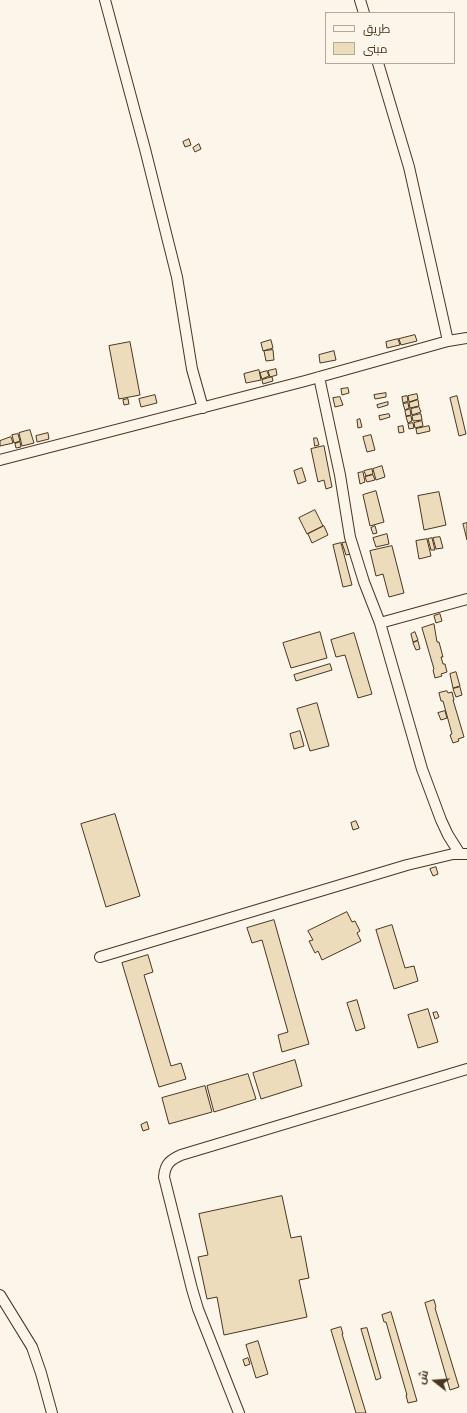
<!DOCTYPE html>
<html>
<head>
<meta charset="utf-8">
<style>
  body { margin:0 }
  #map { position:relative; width:467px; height:1413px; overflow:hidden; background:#fbf6e9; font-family:Raleway,Cairo,sans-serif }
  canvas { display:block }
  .legend { position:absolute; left:325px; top:12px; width:130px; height:52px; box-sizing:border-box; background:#fbf6e9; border:1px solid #b4a999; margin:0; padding:5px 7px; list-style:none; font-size:12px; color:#4a3520 }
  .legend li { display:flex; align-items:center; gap:8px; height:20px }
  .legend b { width:20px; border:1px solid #b4a999 }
  .north { position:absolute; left:415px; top:1361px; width:40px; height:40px; -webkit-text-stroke:3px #fbf6e9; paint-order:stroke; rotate:287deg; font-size:11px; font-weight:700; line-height:16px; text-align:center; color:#4a3520 }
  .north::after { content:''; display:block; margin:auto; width:14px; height:18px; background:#4a3520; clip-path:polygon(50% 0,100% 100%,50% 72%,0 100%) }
</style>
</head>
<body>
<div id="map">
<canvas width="467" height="1413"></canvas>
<ul class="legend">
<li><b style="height:5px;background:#fbf6e9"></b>طريق</li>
<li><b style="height:11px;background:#ecdcbc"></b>مبنى</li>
</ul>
<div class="north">ش</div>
</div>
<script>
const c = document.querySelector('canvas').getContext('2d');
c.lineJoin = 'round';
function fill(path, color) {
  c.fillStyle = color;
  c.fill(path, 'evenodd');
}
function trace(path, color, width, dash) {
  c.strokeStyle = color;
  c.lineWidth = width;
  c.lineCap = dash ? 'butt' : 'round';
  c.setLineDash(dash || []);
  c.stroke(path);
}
const building = new Path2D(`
  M189 139 191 145 185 147 183 142Z
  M199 144 201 149 195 152 193 148Z
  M415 335 417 341 401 345 399 339Z
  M398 339 400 345 387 348 386 342Z
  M271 340 273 348 263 351 261 343Z
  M130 342 140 395 119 399 109 346Z
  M273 350 274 360 266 361 264 351Z
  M334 351 336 360 320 363 319 355Z
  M276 369 277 375 270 377 268 371Z
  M259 370 261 380 246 383 244 374Z
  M267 371 269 376 262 379 260 373Z
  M272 377 273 381 263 384 262 380Z
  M348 388 349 393 342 395 341 389Z
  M386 393V397L375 399 374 395Z
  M417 394 418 399 409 402 408 396Z
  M155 395 157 403 141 407 139 399Z
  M407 396 408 401 403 403 402 397Z
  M457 396 466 434 459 436 450 398Z
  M340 397 343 405 335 407 333 398Z
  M128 399 129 404 124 405 123 400Z
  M418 400 419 406 410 408 409 403Z
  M388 402V405L378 408 377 405Z
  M408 403 409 408 405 410 403 404Z
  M419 407 421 412 412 415 411 409Z
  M410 409 411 415 406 416 405 411Z
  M389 414 390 417 380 420 379 416Z
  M421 414 422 420 413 421 412 416Z
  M411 416 412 421 408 423 406 417Z
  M360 419 362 427 358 428 357 420Z
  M422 421 423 426 415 428 414 423Z
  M413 423 414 428 409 429 408 424Z
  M403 426 404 432 399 433 398 427Z
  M429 426 430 431 417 434 416 429Z
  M30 430 34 443 22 446 19 433Z
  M48 433 49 439 37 442 36 436Z
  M18 434 20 441 14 443 12 435Z
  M371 435 375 450 367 452 363 437Z
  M11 437 13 443 0 446V441Z
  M314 438H317L319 445 315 446Z
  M20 442 21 447 16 448 15 444Z
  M324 446 332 487 326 489 324 480 318 482 311 449Z
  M382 466 385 477 376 480 373 469Z
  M302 468 306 481 298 484 294 471Z
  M372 469 373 474 366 476 364 471Z
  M363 472 365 482 360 484 358 473Z
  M373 475 375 480 367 482 365 477Z
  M376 491 384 522 370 526 363 495Z
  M439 492 446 525 424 530 418 496Z
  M315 510 323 526 307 534 299 518Z
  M467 523V540L463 524Z
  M324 526 328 535 312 543 308 534Z
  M375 526 377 533 373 534 371 528Z
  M387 534 389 544 376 547 373 538Z
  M440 537 443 548 436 549 433 538Z
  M432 538 435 550H431L428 539Z
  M427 539 431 556 419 559 416 541Z
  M348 542 351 554 346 555 342 543Z
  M341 543 352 585 343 587 333 545Z
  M392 546 404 593 389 597 383 574 376 576 370 551Z
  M440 614 442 621 436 623 434 616Z
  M434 624 437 642H439L443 657H441L443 664H445L447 672 441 674 442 676 435 678 433 670 434 669 422 628Z
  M320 632 327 658 291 668 283 643Z
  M415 632 418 640 413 642 411 634Z
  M354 633 372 694 358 698 345 655 336 657 331 640Z
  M418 641 420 649 416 650 413 643Z
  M330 664 332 670 296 681 294 675Z
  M456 672 460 686 453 688 450 674Z
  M460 687 462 695 456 697 453 689Z
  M447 691 448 693 452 692 454 700H453L464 737 458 739 459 741 453 743 450 735 452 734 443 701H441L439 693Z
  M317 703 329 746 310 751 297 709Z
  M445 711 447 718 441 720 438 713Z
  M300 731 304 746 294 749 290 734Z
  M115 814 140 896 106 907 81 824Z
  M356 821 359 828 353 830 351 823Z
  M436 867 438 874 433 876 430 869Z
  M347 912 352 922 355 921 360 931 357 933 361 941 322 960 318 951 315 953 309 941 313 940 308 931Z
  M274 920 309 1044 282 1052 278 1035 288 1032 262 940 252 943 247 928Z
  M392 925 405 968 414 966 418 981 394 989 376 930Z
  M148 955 153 972 144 975 171 1066 181 1063 186 1079 159 1087 122 963Z
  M357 1000 365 1028 356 1031 347 1003Z
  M428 1009 438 1042 418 1048 408 1015Z
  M437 1012 439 1017 435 1019 433 1013Z
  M295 1060 302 1086 261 1099 253 1073Z
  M248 1074 256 1099 214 1112 207 1086Z
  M205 1086 212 1112 169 1124 162 1098Z
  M147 1122 149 1129 143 1131 141 1125Z
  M282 1196 291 1238 301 1236 309 1278 299 1280 307 1317 224 1335 217 1297 207 1299 198 1257 208 1255 199 1214Z
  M434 1300 436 1307 435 1308 459 1387 450 1390 425 1303Z
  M391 1312 417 1401 408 1403 406 1395H407L386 1322H384L382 1315Z
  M341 1327 343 1334H342L366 1413H356L331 1330Z
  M367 1328 381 1378 376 1380 361 1329Z
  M258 1341 268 1374 256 1378 246 1345Z
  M248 1358 250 1364 245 1366 243 1360Z`);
const minor = new Path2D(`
  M105 0 145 149 177 277 192 369 203 408
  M360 0 364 13
  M378 63 409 167 448 341
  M319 377 340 475 350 537 364 582 380 623 422 769 441 820 448 835 460 854
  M0 460 305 381 448 341 467 338
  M380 623 467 599
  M100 957 407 865 453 854H467
  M0 1295 32 1347 41 1373 52 1413
  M239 1413 198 1309 192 1289 164 1177C165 1164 170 1160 181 1155L467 1069`);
fill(building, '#ecdcbc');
trace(building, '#4a3520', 1);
trace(minor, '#4a3520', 12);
trace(minor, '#fbf6e9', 10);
</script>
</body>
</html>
